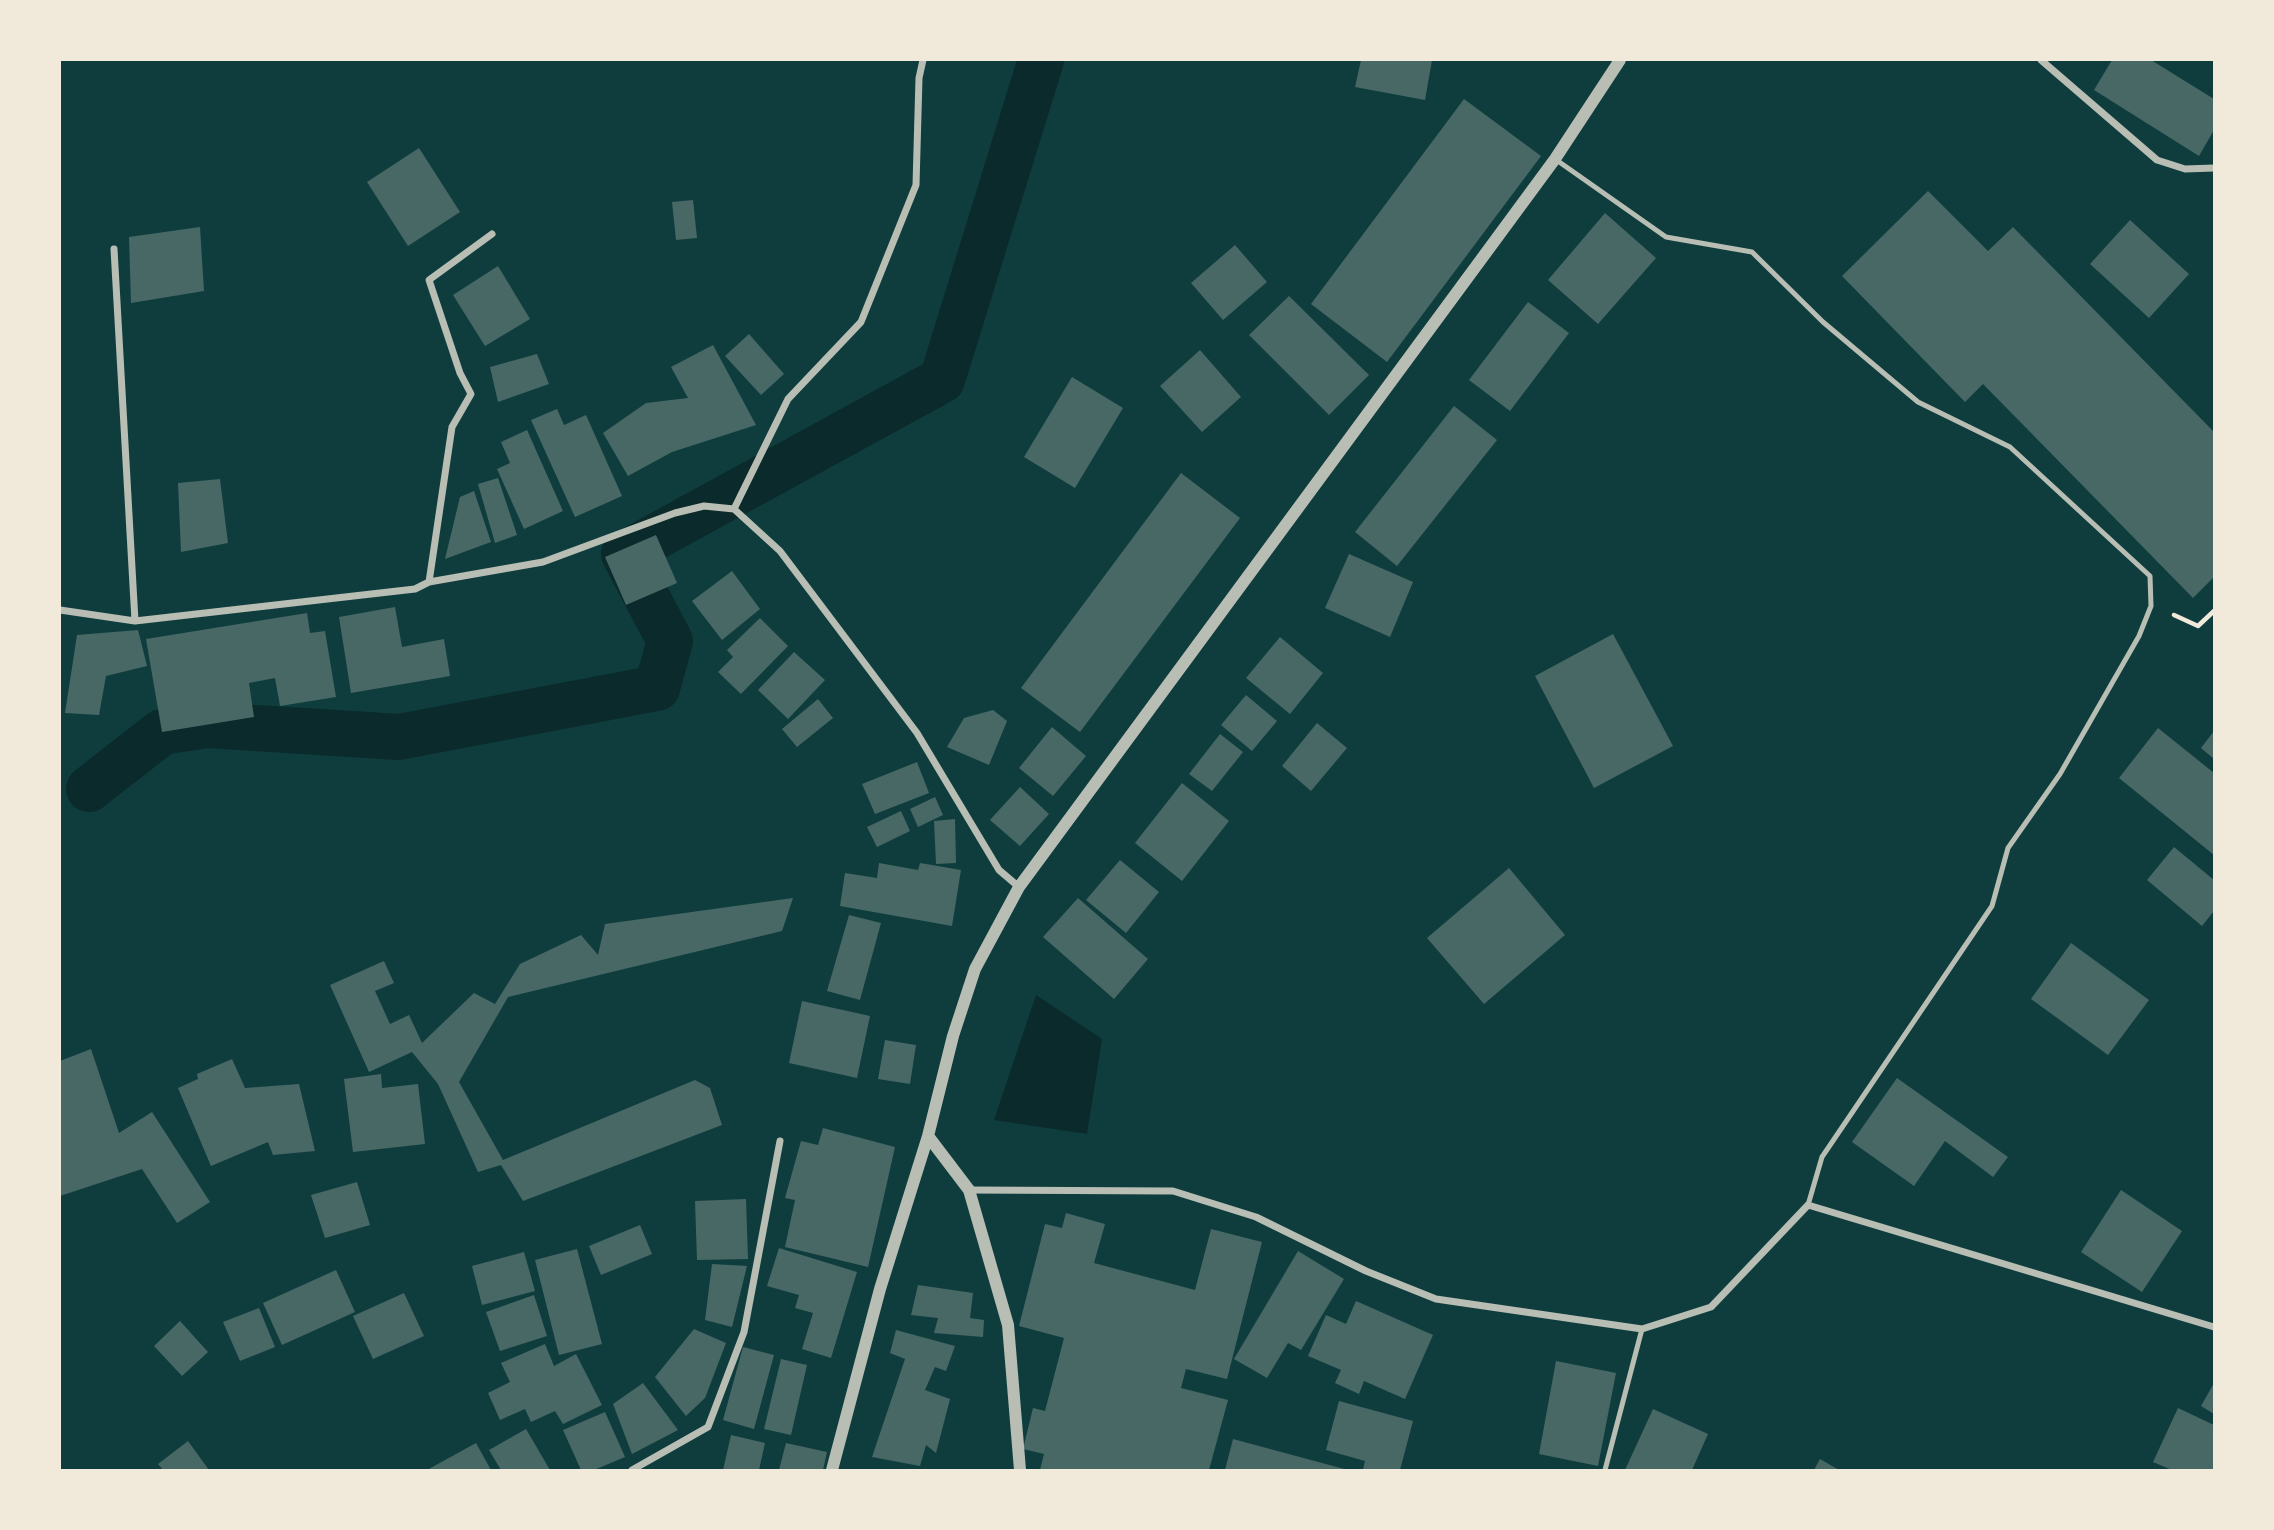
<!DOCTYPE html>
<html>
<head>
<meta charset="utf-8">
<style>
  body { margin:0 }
  #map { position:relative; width:2274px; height:1530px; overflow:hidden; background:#0f3d3e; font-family:Mulish,sans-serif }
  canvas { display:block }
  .frame { position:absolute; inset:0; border:61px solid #f1e9da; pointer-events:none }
</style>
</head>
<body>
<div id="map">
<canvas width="2274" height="1530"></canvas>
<div class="frame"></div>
</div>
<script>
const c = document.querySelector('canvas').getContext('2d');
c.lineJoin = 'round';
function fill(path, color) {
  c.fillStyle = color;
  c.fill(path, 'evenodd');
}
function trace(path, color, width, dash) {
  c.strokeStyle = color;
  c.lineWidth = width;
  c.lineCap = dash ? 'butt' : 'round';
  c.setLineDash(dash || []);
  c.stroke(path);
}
const water = new Path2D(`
  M1036 995 1102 1039 1087 1134 994 1120Z`);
const canal = new Path2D(`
  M89 789 162 732 207 725 399 737 657 688 670 641 624 554 942 380 1041 60`);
const building = new Path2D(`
  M1361 60H1432L1425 100 1355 87Z
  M2112 60H2151L2214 99V130L2199 156 2094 90Z
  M1464 99 1541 156 1387 362 1311 304Z
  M419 148 460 212 408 246 367 182Z
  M1928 191 1988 251 2013 227 2214 432V577L2193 598 1983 384 1965 402 1842 276Z
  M693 200 697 238 676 240 672 202Z
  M1605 213 1656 258 1598 324 1548 280Z
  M2130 220 2189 274 2149 318 2090 264Z
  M200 227 204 291 131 303 129 237Z
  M1235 245 1267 282 1223 320 1191 283Z
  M498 266 530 319 485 346 453 295Z
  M1289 296 1369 375 1329 415 1249 335Z
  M1528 302 1569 333 1510 411 1469 380Z
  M749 334 784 374 761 395 725 356Z
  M713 345 756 425 672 452 628 476 603 433 646 403 688 398 671 367Z
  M1200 350 1241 397 1202 432 1160 386Z
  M537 354 549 384 498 402 490 367Z
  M1072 377 1123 408 1075 488 1024 457Z
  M1454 406 1497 440 1397 566 1355 532Z
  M557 409 564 425 586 415 622 496 575 517 531 420Z
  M527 430 563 511 524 529 497 469 510 463 501 442Z
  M1181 473 1240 518 1080 732 1021 688Z
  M498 478 517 535 495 543 478 484Z
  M220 479 228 543 181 552 178 483Z
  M474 491 491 542 445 559 460 497Z
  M656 535 677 583 626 605 605 557Z
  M1349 554 1413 582 1390 637 1325 608Z
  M732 571 760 609 722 640 692 601Z
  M395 607 402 647 444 639 450 676 351 693 339 617Z
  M307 613 310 633 325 631 336 697 280 706 275 678 249 683 254 717 162 732 146 639Z
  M760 618 788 646 741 694 718 672 733 657 727 650Z
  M138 630 147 666 106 676 99 715 65 713 77 635Z
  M1613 634 1673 746 1594 788 1535 676Z
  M1280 637 1323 673 1290 714 1246 678Z
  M794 652 825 680 788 719 758 690Z
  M1246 695 1277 721 1252 751 1221 725Z
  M818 699 833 718 797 747 782 729Z
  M993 710 1007 721 989 765 947 747 964 718Z
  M1317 723 1347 748 1311 791 1282 766Z
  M1052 727 1086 756 1053 796 1019 768Z
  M2158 728 2214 773V855L2119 778Z
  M2214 731V759L2201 748Z
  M1220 734 1243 752 1212 791 1189 774Z
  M917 762 929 793 875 814 862 784Z
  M1182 783 1229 821 1182 881 1135 843Z
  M1020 787 1049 814 1020 846 990 820Z
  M935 797 943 815 918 827 910 809Z
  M901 811 910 831 877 847 867 827Z
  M955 819 956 863 936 864 934 821Z
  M2174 847 2214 880V911L2202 926 2147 880Z
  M1120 860 1159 892 1126 933 1086 900Z
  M879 863 918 870 920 863 961 870 952 926 840 906 845 873 877 878Z
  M1509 868 1565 935 1484 1004 1427 938Z
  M793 898 782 931 508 997 459 1082 503 1160 695 1080 710 1088 722 1125 523 1201 501 1165 478 1172 438 1084 412 1052 369 1072 330 985 384 961 394 983 375 991 390 1024 409 1015 422 1043 474 993 495 1004 520 964 581 935 598 955 605 924Z
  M1078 898 1148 959 1114 999 1043 937Z
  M849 915 881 923 860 1000 827 991Z
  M2071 943 2149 1000 2108 1055 2031 999Z
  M802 1001 870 1016 857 1078 789 1063Z
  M885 1040 916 1045 910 1084 878 1079Z
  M91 1049 119 1133 152 1112 210 1202 177 1223 142 1169 60 1196V1061Z
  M232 1059 245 1088 299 1084 315 1151 273 1155 268 1142 211 1166 178 1088 198 1079 197 1074Z
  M381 1074 382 1088 418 1084 425 1144 353 1152 344 1079Z
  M1897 1078 2008 1157 1993 1177 1945 1141 1914 1186 1852 1142Z
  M823 1128 895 1147 868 1267 785 1247 795 1200 785 1198 801 1141 818 1145Z
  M357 1182 370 1225 325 1238 311 1195Z
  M2121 1190 2182 1231 2142 1292 2081 1252Z
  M746 1199 748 1259 697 1260 695 1201Z
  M1066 1213 1105 1224 1094 1263 1195 1290 1211 1229 1262 1242 1227 1379 1186 1369 1181 1388 1228 1400 1209 1470H1040L1044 1454 1023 1449 1033 1408 1045 1411 1064 1338 1019 1326 1045 1224 1062 1228Z
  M640 1225 652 1254 601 1275 589 1246Z
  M779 1248 857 1272 831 1358 802 1349 813 1313 795 1308 799 1295 767 1286Z
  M577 1249 602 1344 559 1355 535 1260Z
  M1298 1251 1344 1279 1301 1350 1288 1343 1267 1378 1234 1359Z
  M524 1252 535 1291 482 1305 472 1266Z
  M712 1264 747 1266 732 1327 705 1320Z
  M336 1270 355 1312 282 1345 263 1303Z
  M918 1285 973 1293 970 1318 984 1320 983 1337 934 1333 938 1318 911 1315Z
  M404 1293 424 1336 373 1359 353 1316Z
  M534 1295 547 1336 500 1351 486 1312Z
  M1356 1301 1433 1335 1405 1399 1364 1381 1359 1394 1335 1383 1341 1370 1308 1356 1326 1315 1346 1324Z
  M259 1308 275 1347 240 1361 223 1322Z
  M180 1321 208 1352 182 1376 154 1346Z
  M694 1329 726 1343 705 1398 686 1416 655 1377Z
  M896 1330 955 1346 946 1371 935 1367 925 1390 950 1399 936 1453 926 1445 920 1466 872 1457 905 1359 890 1353Z
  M545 1344 554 1366 576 1354 602 1405 563 1424 555 1411 531 1422 525 1409 500 1420 488 1393 510 1382 501 1363Z
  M743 1347 774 1355 754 1429 723 1420Z
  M781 1359 807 1365 791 1435 764 1429Z
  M1556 1361 1616 1373 1598 1466 1539 1454Z
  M643 1383 678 1430 632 1454 613 1404Z
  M2214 1383V1414L2201 1406Z
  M1339 1401 1413 1421 1400 1470H1363L1365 1461 1326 1450Z
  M2178 1408 2214 1425V1470H2172L2153 1462Z
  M1653 1409 1708 1434 1692 1470H1625Z
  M605 1412 625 1457 594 1470H581L563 1430Z
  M526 1429 550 1470H501L489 1450Z
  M731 1435 765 1443 759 1470H723Z
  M1233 1439 1348 1470H1225Z
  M188 1441 209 1470H163L158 1464Z
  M476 1443 491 1470H427Z
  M786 1443 827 1452 823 1470H779Z
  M1820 1459 1839 1470H1814Z`);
const path = new Path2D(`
  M2174 615 2198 626 2214 611`);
const service = new Path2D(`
  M1555 159 1666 237 1752 252 1823 322 1918 402 2010 447 2150 576 2151 606 2139 636 2060 774 2008 848 1992 906 1822 1157 1808 1205
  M1605 1470 1642 1329`);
const minor = new Path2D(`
  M2041 60 2157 160 2185 169 2214 168
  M114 249 135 621
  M734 509 788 399 861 322 916 185 919 78 923 60
  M429 582 452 427 471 394 460 373 429 280 492 234
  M60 610 135 621 415 589 429 582 543 562 675 513 704 506 734 509 780 551 917 733 999 870 1019 887
  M969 1190 1173 1191 1256 1217 1366 1271 1436 1299 1642 1329 1711 1307 1808 1205 2214 1327
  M632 1470 708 1427 744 1332 780 1141`);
const tertiary = new Path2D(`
  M928 1136 969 1190 1008 1325 1020 1470
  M832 1470 880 1289 928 1136 953 1036 975 969 1019 887 1555 159 1620 60`);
fill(water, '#0a2a2b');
trace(canal, '#0a2a2b', 46);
fill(building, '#486865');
trace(path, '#f1e9da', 4.5);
trace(service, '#b8beb3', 5);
trace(minor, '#b8beb3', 7);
trace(tertiary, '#b8beb3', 12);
</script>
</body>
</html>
